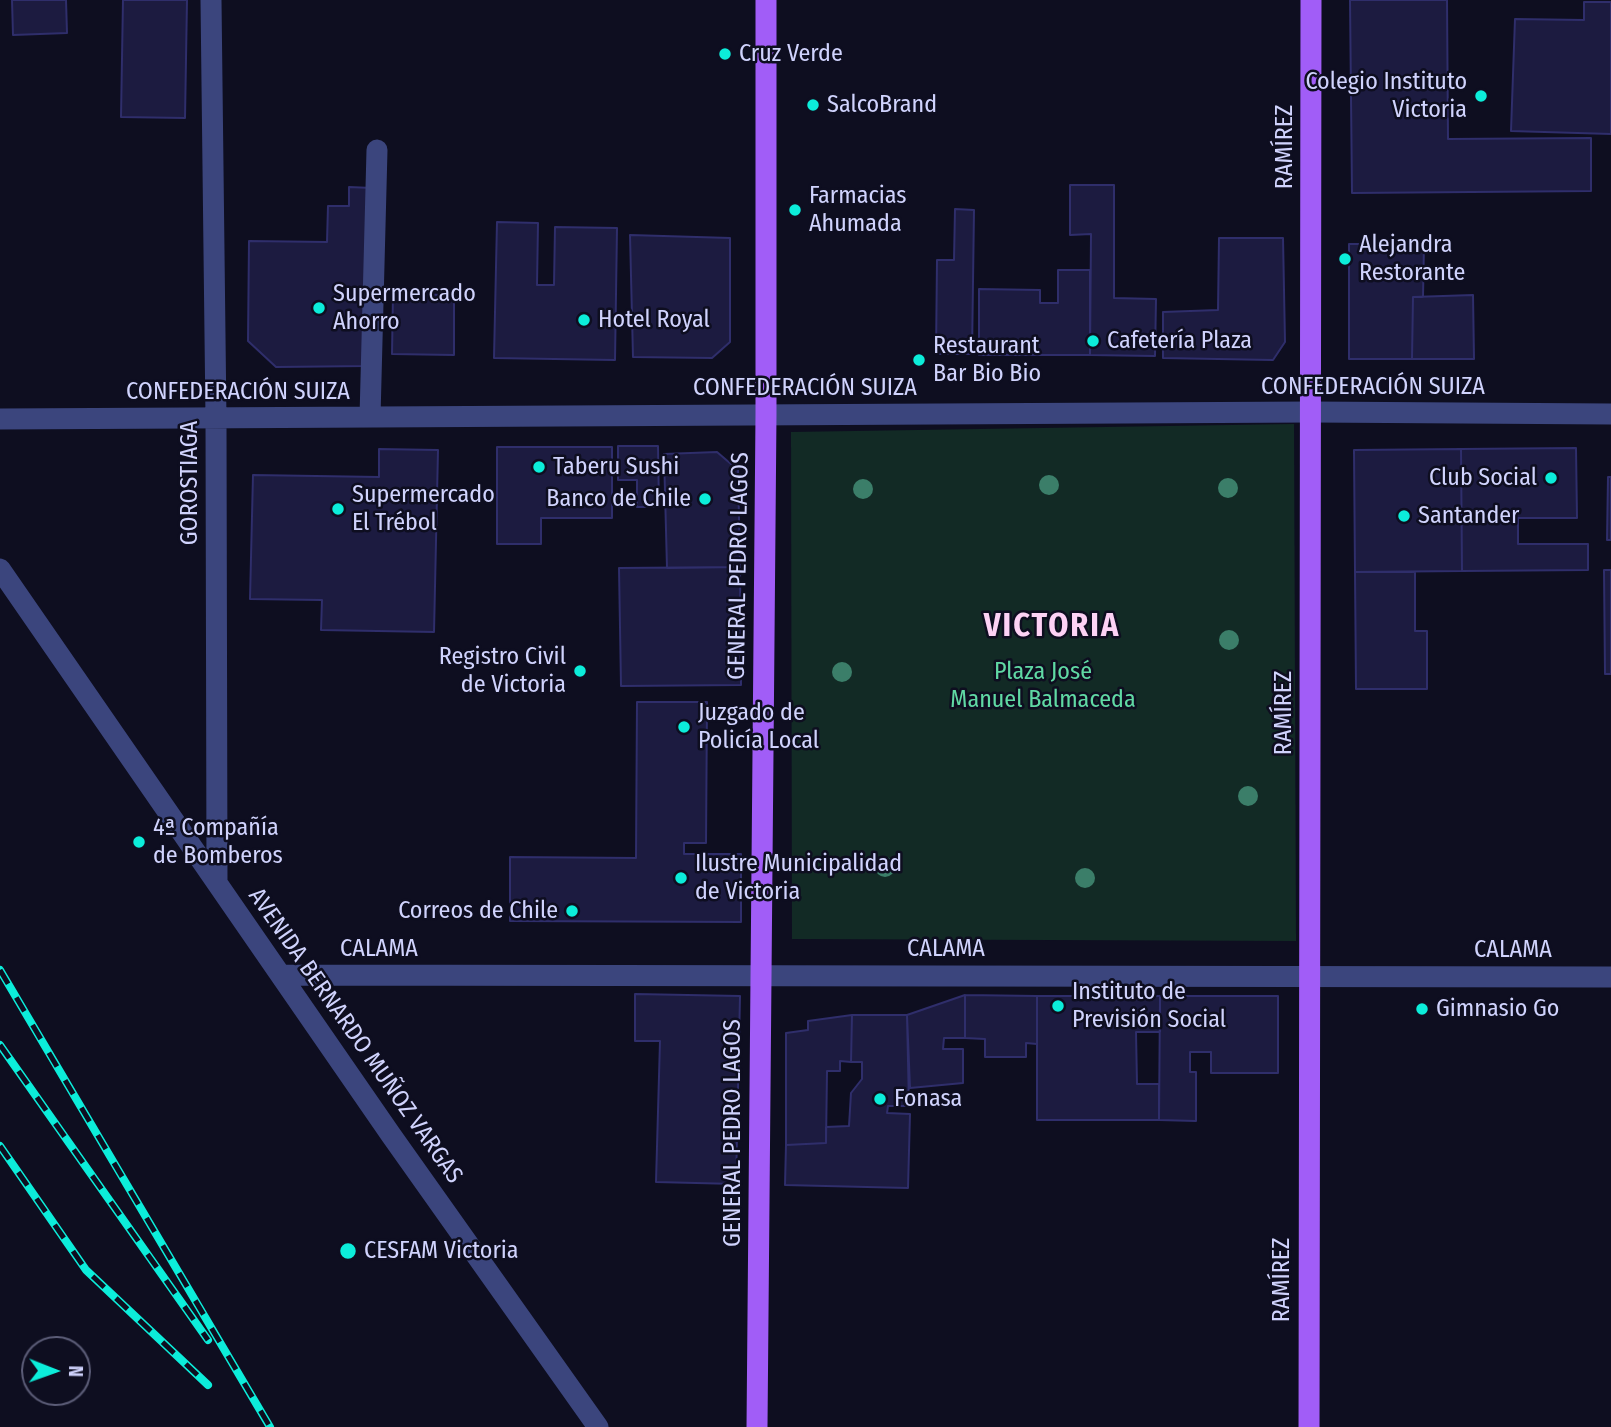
<!DOCTYPE html>
<html>
<head>
<meta charset="utf-8">
<style>
  body { margin:0 }
  #map { position:relative; width:1611px; height:1427px; overflow:hidden; background:#0e0e20; font-family:"Fira Sans Condensed",sans-serif }
  canvas { display:block }
  .north { position:absolute; left:21px; top:1336px; width:70px; height:70px; box-sizing:border-box; background:#0e0e20; border:2px solid #5c5d78; border-radius:50%; rotate:91deg; font-size:19px; font-weight:700; line-height:28px; text-align:center; color:#d0d3fd }
  .north::after { content:''; display:block; margin:auto; width:24px; height:32px; background:#0cedda; clip-path:polygon(50% 0,100% 100%,50% 72%,0 100%) }
</style>
</head>
<body>
<div id="map">
<canvas width="1611" height="1427"></canvas>
<div class="north">N</div>
</div>
<script>
const c = document.querySelector('canvas').getContext('2d');
c.lineJoin = 'round';
function fill(path, color) {
  c.fillStyle = color;
  c.fill(path, 'evenodd');
}
function trace(path, color, width, dash) {
  c.strokeStyle = color;
  c.lineWidth = width;
  c.lineCap = dash ? 'butt' : 'round';
  c.setLineDash(dash || []);
  c.stroke(path);
}
function write(font, color, halo, rows, align = 'center') {
  c.font = font + ' "Fira Sans Condensed",sans-serif';
  c.lineWidth = 5;
  c.setLineDash([]);
  c.textBaseline = 'middle';
  c.strokeStyle = halo;
  c.fillStyle = color;
  for (const [text, x, y, turn = 0] of rows) {
    c.save();
    c.translate(x, y);
    c.rotate((+turn || 0) * Math.PI / 180);
    c.textAlign = isNaN(turn) ? turn : align;
    if (halo) c.strokeText(text, 0, 0);
    c.fillText(text, 0, 0);
    c.restore();
  }
}
const green = new Path2D(`
  M1294 424 1296 941 792 939 791 432Z`);
const building = new Path2D(`
  M12 0H66L67 33 13 35Z
  M123 0H187L185 118 121 117Z
  M1350 0H1447L1448 139 1591 138V191L1352 193Z
  M1584 2H1611V134L1511 131 1515 19 1584 20Z
  M1070 185H1114V298L1156 299 1155 356 1090 355 1091 234 1070 235Z
  M349 187 372 188 367 366 276 367 248 341 249 241 327 242 328 206H349Z
  M955 209 974 210 972 354H936L937 260H954Z
  M497 222 538 223 537 285H554L555 227 617 228 615 360 494 358Z
  M630 235 730 238V342L712 358 633 357Z
  M1219 238H1283L1285 342 1273 360 1163 358V312L1218 310Z
  M1349 244H1424L1423 297H1413L1412 359H1349Z
  M1058 270H1090V355H979V289L1040 290V303H1058Z
  M393 294 454 295V355L392 354Z
  M1473 295 1474 359H1412L1413 297Z
  M618 446H658L659 507H637V480H618Z
  M497 447H612V518H541V544H497Z
  M1576 448 1577 518H1518V544H1588V570L1462 571 1461 449Z
  M379 449 438 450 434 632 321 630 322 600 250 599 253 475 379 477Z
  M1461 449 1462 571 1355 572 1354 450Z
  M717 452 738 470 740 567 667 568 664 454Z
  M1608 477H1611V540H1607Z
  M740 567 741 685 621 686 619 568Z
  M1604 570H1611V674H1605Z
  M1355 572H1415V631H1427V689H1356Z
  M637 702H707L706 843H684V854H741V922L510 921V857L636 858Z
  M635 994 740 996 736 1184 656 1182 660 1041H635Z
  M965 995V1038H944L943 1049H963V1083L910 1088 907 1015Z
  M965 995 1037 996V1044L1026 1043V1057H985V1039L965 1038Z
  M1037 996H1160V1032H1136L1137 1084H1159V1120H1037Z
  M1160 996H1278V1073H1211V1052H1190V1072H1196V1121L1159 1120Z
  M852 1015H907L909 1106H888L887 1113 910 1114 908 1188 785 1185 786 1145 826 1143V1127L849 1126 851 1093 862 1079V1062H851Z
  M852 1015 851 1062 840 1061V1071H827L826 1143 786 1145V1033L808 1030V1021Z`);
const minor = new Path2D(`
  M211 0 216 419 217 882
  M370 417 377 150
  M0 419 1312 412 1611 414
  M0 569 391 1135 598 1427
  M281 975 1611 977`);
const major = new Path2D(`
  M757 1427 766 414V0
  M1309 1427 1311 0`);
const rail = new Path2D(`
  M0 970 270 1427
  M0 1045 208 1340
  M0 1146 86 1270 208 1385`);
const trees = [
  [1049,485],
  [1228,488],
  [863,489],
  [1229,640],
  [842,672],
  [1248,796],
  [885,867],
  [1085,878]
];
const markers = [
  [725,54,7,"#0cedda"],
  [1481,96,7,"#0cedda"],
  [813,105,7,"#0cedda"],
  [795,210,7,"#0cedda"],
  [1345,259,7,"#0cedda"],
  [319,308,7,"#0cedda"],
  [584,320,7,"#0cedda"],
  [1093,341,7,"#0cedda"],
  [919,360,7,"#0cedda"],
  [539,467,7,"#0cedda"],
  [1551,478,7,"#0cedda"],
  [705,499,7,"#0cedda"],
  [338,509,7,"#0cedda"],
  [1404,516,7,"#0cedda"],
  [580,671,7,"#0cedda"],
  [684,727,7,"#0cedda"],
  [139,842,7,"#0cedda"],
  [681,878,7,"#0cedda"],
  [572,911,7,"#0cedda"],
  [1058,1006,7,"#0cedda"],
  [1422,1009,7,"#0cedda"],
  [880,1099,7,"#0cedda"],
  [348,1251,9,"#0cedda"]
];
const poiNames = [
  ["Cruz Verde",739,54],
  ["Colegio Instituto",1467,82,"right"],
  ["Victoria",1467,110,"right"],
  ["SalcoBrand",827,105],
  ["Farmacias",809,196],
  ["Ahumada",809,224],
  ["Alejandra",1359,245],
  ["Restorante",1359,273],
  ["Supermercado",333,294],
  ["Ahorro",333,322],
  ["Hotel Royal",598,320],
  ["Cafetería Plaza",1107,341],
  ["Restaurant",933,346],
  ["Bar Bio Bio",933,374],
  ["Taberu Sushi",553,467],
  ["Club Social",1537,478,"right"],
  ["Supermercado",352,495],
  ["El Trébol",352,523],
  ["Banco de Chile",691,499,"right"],
  ["Santander",1418,516],
  ["Registro Civil",566,657,"right"],
  ["de Victoria",566,685,"right"],
  ["Juzgado de",698,713],
  ["Policía Local",698,741],
  ["4ª Compañía",153,828],
  ["de Bomberos",153,856],
  ["Ilustre Municipalidad",695,864],
  ["de Victoria",695,892],
  ["Correos de Chile",558,911,"right"],
  ["Instituto de",1072,992],
  ["Previsión Social",1072,1020],
  ["Gimnasio Go",1436,1009],
  ["Fonasa",894,1099],
  ["CESFAM Victoria",364,1251]
];
const streetNames = [
  ["RAMÍREZ",1285,147,-90],
  ["CONFEDERACIÓN SUIZA",1373,387],
  ["CONFEDERACIÓN SUIZA",805,388],
  ["CONFEDERACIÓN SUIZA",238,392],
  ["GOROSTIAGA",190,483,-90],
  ["GENERAL PEDRO LAGOS",739,566,-89],
  ["RAMÍREZ",1284,713,-90],
  ["CALAMA",379,949],
  ["CALAMA",946,949],
  ["CALAMA",1513,950],
  ["AVENIDA BERNARDO MUÑOZ VARGAS",355,1036,55],
  ["GENERAL PEDRO LAGOS",733,1133,-90],
  ["RAMÍREZ",1282,1280,-90]
];
const parkNames = [
  ["Plaza José",1043,672],
  ["Manuel Balmaceda",1043,700]
];
const districtNames = [
  ["VICTORIA",1052,627]
];
fill(green, '#122a25');
fill(building, '#1c1b40');
trace(building, '#2f2e6b', 2);
trace(minor, '#3b457d', 21);
trace(major, '#a15df7', 21);
trace(rail, '#0cedda', 8);
trace(rail, '#0e0e20', 5, [16]);
c.fillStyle = '#3b7e69';
for (const [x, y] of trees) {
  c.beginPath();
  c.arc(x, y, 10, 0, 2 * Math.PI);
  c.fill();
}
for (const [x, y, r, color] of markers) {
  const dot = new Path2D();
  dot.arc(x, y, r, 0, 2 * Math.PI);
  c.fillStyle = color;
  c.fill(dot);
  trace(dot, '#0e0e20', 2.5);
}
write('24px', '#d0d3fd', '#0e0e20', poiNames, 'left');
write('24px', '#d0d3fd', '#0e0e20', streetNames);
write('24px', '#60d9a4', '#0e0e20', parkNames);
c.letterSpacing = '2px';
write('bold 32px', '#fdd2f5', '#0e0e20', districtNames);
c.letterSpacing = '0px';
</script>
</body>
</html>
